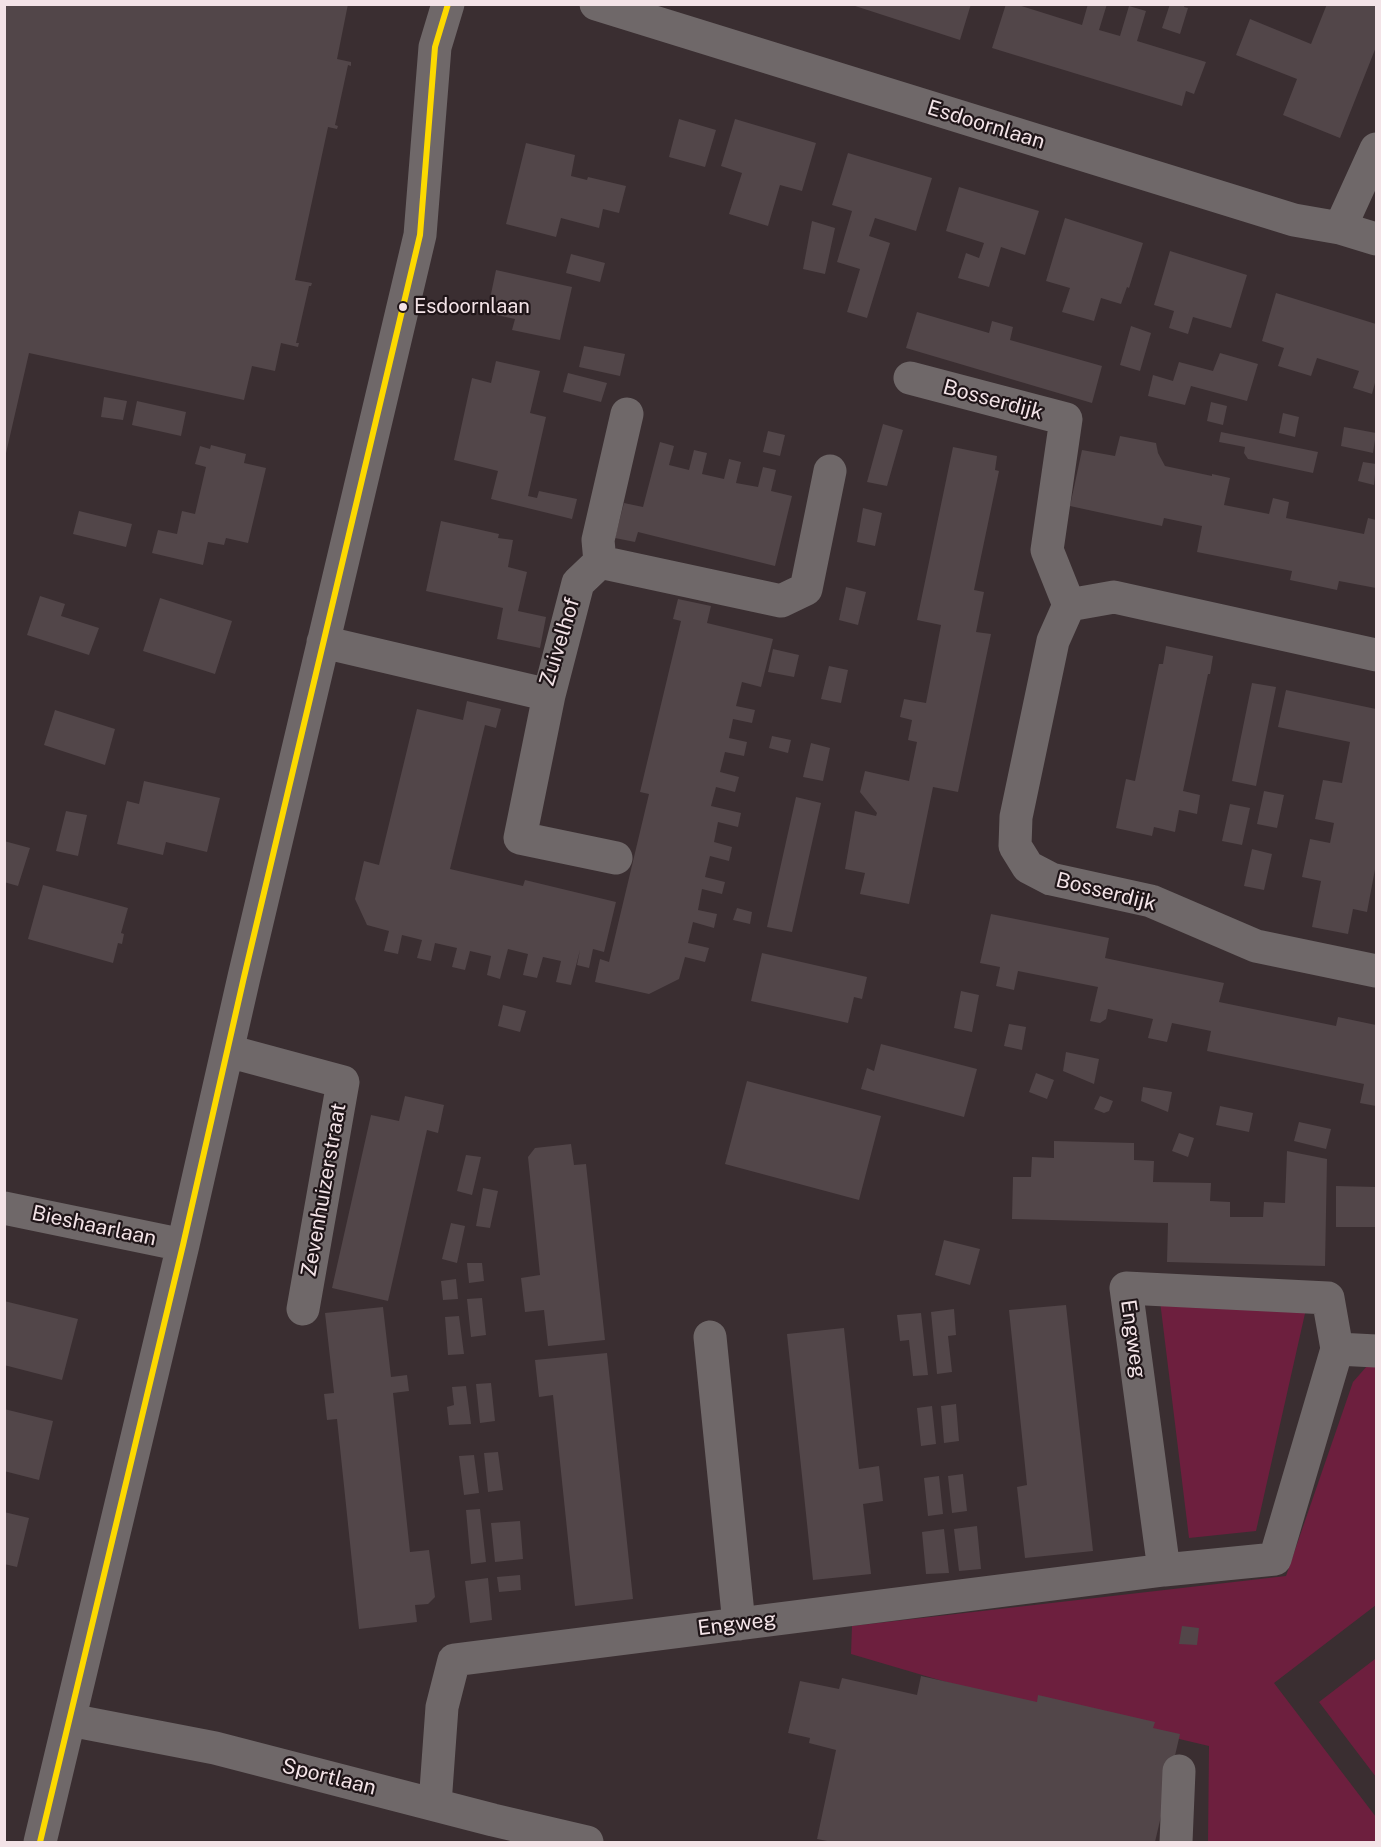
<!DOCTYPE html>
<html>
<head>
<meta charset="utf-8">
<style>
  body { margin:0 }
  #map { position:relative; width:1381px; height:1847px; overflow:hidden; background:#3a2e31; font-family:"Public Sans",sans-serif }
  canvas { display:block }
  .frame { position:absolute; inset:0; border:6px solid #f3e3e7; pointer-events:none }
</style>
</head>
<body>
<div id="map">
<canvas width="1381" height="1847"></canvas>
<div class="frame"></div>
</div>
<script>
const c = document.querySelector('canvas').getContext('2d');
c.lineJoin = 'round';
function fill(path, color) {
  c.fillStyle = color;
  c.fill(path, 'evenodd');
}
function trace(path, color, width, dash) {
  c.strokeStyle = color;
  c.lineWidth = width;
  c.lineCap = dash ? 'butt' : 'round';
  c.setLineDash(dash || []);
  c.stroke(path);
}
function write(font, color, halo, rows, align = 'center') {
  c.font = font + ' "Public Sans",sans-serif';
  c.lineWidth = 4.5;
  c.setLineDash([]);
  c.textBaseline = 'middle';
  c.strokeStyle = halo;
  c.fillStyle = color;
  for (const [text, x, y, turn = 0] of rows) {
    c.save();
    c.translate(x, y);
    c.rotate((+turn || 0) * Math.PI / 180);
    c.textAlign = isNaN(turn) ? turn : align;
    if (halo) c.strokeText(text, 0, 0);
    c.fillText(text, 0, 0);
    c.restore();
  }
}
const green = new Path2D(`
  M1160 1301 1306 1309 1256 1531 1189 1538Z
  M1376 1362V1605L1274 1683 1376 1817V1842H1208L1209 1746 980 1692 851 1654 852 1626 1286 1576 1353 1382 1367 1366Z
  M1375 1659 1376 1662V1777L1319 1702Z`);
const building = new Path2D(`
  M4 4H348L337 59 351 62V66L348 65 335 125 338 126 337 129 328 127 295 280 312 283 311 286H309L296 343H299L298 347 281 343 275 371 252 366 244 400 29 353 4 462Z
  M849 4H971L960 40Z
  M1006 4H1015L1082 25 1088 4H1107L1099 30 1120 36 1129 6 1146 11 1137 41 1206 62 1194 94 1186 91 1182 106 992 48Z
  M1170 4H1185L1184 7 1188 8 1180 34 1162 28Z
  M1327 4H1376V47L1340 138 1283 115 1297 79 1236 55 1250 19 1311 44Z
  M679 119 716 130 705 167 669 157Z
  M735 119 816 143 802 191 780 185 768 226 729 214 742 173 721 166Z
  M526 143 575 155 571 176 587 180 588 177 626 186 619 213 603 209 599 228 561 218 556 237 506 224Z
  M848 153 932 178 916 231 875 218 869 236 890 243 867 318 847 312 860 269 837 262 852 211 832 205Z
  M959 187 1039 211 1025 255 1001 247 989 287 958 278 966 253 979 258 984 243 946 231Z
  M1065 218 1143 243 1129 288 1127 287 1121 304 1101 298 1094 321 1062 312 1070 288 1046 281Z
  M812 221 835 228 825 274 803 269Z
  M1170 251 1247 275 1231 328 1193 317 1188 334 1169 328 1174 311 1154 305Z
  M571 254 605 263 600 282 566 273Z
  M496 270 572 287 560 340 512 330 515 319 487 313Z
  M1276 293 1376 324V379L1372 394 1353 388 1359 371 1317 358 1311 376 1278 366 1284 348 1262 341Z
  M917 312 989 333 992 321 1013 327 1010 340 1102 366 1092 403 906 348Z
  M1131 326 1151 333 1140 371 1120 365Z
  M584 346 625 354 620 376 579 367Z
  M1220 353 1258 364 1247 401 1191 386 1185 405 1148 396 1153 375 1173 381 1179 362 1213 371Z
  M496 361 540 371 530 413 546 417 528 496 537 498 539 491 577 499 572 519 491 499 498 471 454 460 472 378 491 383Z
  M568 373 607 383 601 402 563 392Z
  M104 397 127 401 123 420 101 417Z
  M137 401 186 412 181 436 132 425Z
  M1211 402 1227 406 1223 425 1207 421Z
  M1283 413 1299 417 1295 437 1279 433Z
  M883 424 903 430 887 486 867 482Z
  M1344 427 1376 433 1373 453 1341 446Z
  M768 431 785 435 780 456 763 452Z
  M1221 432 1318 452 1313 473 1248 459 1244 453 1245 447 1219 442Z
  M1120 436 1156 443 1158 453 1165 466 1212 476V474L1230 478 1224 505 1269 514 1273 498 1289 502 1286 518 1364 534 1368 518 1376 520V588L1339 581 1337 590 1290 580 1292 571 1197 552 1202 526 1164 518 1162 526 1070 506 1082 450 1115 456Z
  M660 442 674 446 669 465 689 470 694 450 707 453 702 474 724 479 729 459 741 462 736 483 758 487 763 467 776 470 771 491 792 496 775 566 638 532 635 542 615 538 624 503 643 507Z
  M211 445 246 454 244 463 266 468 248 543 226 538 224 545 208 542 203 565 152 553 158 530 177 534 182 511 195 514 206 467 195 464 200 446 210 449Z
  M953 447 997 456 995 470 999 471 974 590 984 592 976 632 991 634 958 792 933 787 909 904 860 894 865 873 845 869 855 811 876 816 877 813 860 792 865 771 909 781 917 742 908 740 912 720 900 717 904 699 926 703 941 625 917 620Z
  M1363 462 1376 464 1374 485 1358 481Z
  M863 508 882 513 875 546 857 542Z
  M79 511 132 524 126 547 73 534Z
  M441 521 499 534 498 538 513 540 508 567 527 572 518 611 546 617 540 648 497 639 503 608 426 591Z
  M846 587 866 592 858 625 839 620Z
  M40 596 65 604 61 616 99 628 89 655 27 635Z
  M160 598 232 621 215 674 143 651Z
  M678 599 711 606 707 623 773 639 761 687 742 682 736 706 755 710 752 723 733 719 729 738 747 742 744 756 725 752 720 772 739 777 735 792 716 787 711 806 741 813 738 827 718 822 714 842 732 847 729 861 710 856 705 877 725 882 722 894 702 889 698 910 717 914 714 928 693 922 688 943 709 948 705 962 685 957 679 979 649 994 595 982 600 959 609 962 649 794 640 792 681 621 673 619Z
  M1166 646 1213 656 1210 674H1208L1183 791 1200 795 1197 814 1179 810 1175 832 1154 827 1152 836 1116 828 1126 779 1135 781 1159 664H1163Z
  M773 649 799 655 794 677 768 672Z
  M829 666 848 670 841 703 821 699Z
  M1252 683 1276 687 1256 786 1232 781Z
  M1286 690 1376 709V864L1367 912 1353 909 1348 934 1312 927 1321 881 1302 877 1310 839 1330 843 1334 823 1315 819 1323 780 1342 783 1350 742 1278 727Z
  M467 701 501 709 496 728 485 725 450 869 523 886 525 880 616 902 604 952 593 949 589 968 577 965 580 950 571 985 556 982 561 961 543 957 537 978 523 975 528 954 508 949 500 979 487 975 491 956 470 951 465 970 452 967 457 948 435 943 431 961 417 958 422 940 402 935 398 954 384 951 389 931 367 925 355 899 364 861 379 865 417 709 463 720Z
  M55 710 115 729 105 765 44 745Z
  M772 736 791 740 788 753 769 748Z
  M811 743 830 748 823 781 803 777Z
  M144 781 220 798 207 852 166 842 163 855 117 844 127 801 139 804Z
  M1264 791 1284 795 1277 828 1257 824Z
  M796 797 821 803 792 932 767 927Z
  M1230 804 1250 808 1242 845 1222 841Z
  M66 811 87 815 78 856 56 851Z
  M4 841 30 848 18 886 4 882Z
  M1252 849 1272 854 1264 890 1244 886Z
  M43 885 128 908 121 933 124 934 122 944 118 943 113 963 28 939Z
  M737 908 752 912 750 924 733 920Z
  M991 914 1109 938 1105 958 1224 983 1219 1002 1336 1026 1338 1017 1376 1025V1106L1360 1103 1364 1084 1207 1051 1211 1031 1172 1023 1167 1042 1148 1038 1153 1019 1108 1009 1106 1019 1100 1023 1090 1021 1098 987 1018 971 1014 990 996 986 1000 967 980 963Z
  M762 953 867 977 862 999 854 997 848 1023 751 1001Z
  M961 991 979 995 972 1032 954 1028Z
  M503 1005 526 1011 520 1032 498 1026Z
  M1009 1024 1026 1027 1022 1050 1004 1046Z
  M881 1044 977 1069 964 1117 861 1089 867 1068 874 1071Z
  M1066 1052 1099 1059 1094 1084 1063 1071Z
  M1036 1073 1054 1080 1047 1099 1029 1092Z
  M747 1081 881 1116 859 1200 725 1164Z
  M1143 1087 1172 1092 1168 1112 1141 1101Z
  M405 1096 444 1105 438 1133 427 1130 388 1301 332 1288 371 1115 399 1121Z
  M1100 1096 1113 1101 1109 1111 1104 1113 1094 1109Z
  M1220 1106 1253 1113 1249 1132 1216 1125Z
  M1299 1122 1331 1129 1326 1149 1294 1141Z
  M1179 1133 1194 1138 1188 1157 1172 1151Z
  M1054 1141 1134 1143V1160L1154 1161 1153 1182 1211 1183 1210 1201 1230 1202V1217H1263L1264 1202 1285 1203 1287 1151 1327 1159 1325 1266 1167 1262 1168 1223 1012 1219 1013 1177H1031L1032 1157 1054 1158Z
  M571 1144 574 1165 586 1164 605 1340 548 1346 544 1310 525 1312 521 1278 540 1275 528 1157 535 1148Z
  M466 1155 481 1157 472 1195 457 1191Z
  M1336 1186 1376 1187V1227H1336Z
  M483 1188 498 1191 490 1228 476 1226Z
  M451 1223 465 1226 457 1263 442 1259Z
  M944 1240 980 1249 970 1285 935 1275Z
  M467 1263H482L484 1281 469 1283Z
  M456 1279 458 1299 443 1300 441 1281Z
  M482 1298 486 1335 471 1337 467 1299Z
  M4 1301 78 1319 62 1380 4 1365Z
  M1066 1305 1093 1551 1025 1558 1017 1487 1027 1485 1009 1310Z
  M383 1307 391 1377 407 1375 409 1391 393 1393 410 1552 429 1550 435 1597 428 1604 415 1605 417 1622 359 1629 337 1419 327 1420 324 1394 334 1393 325 1313Z
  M954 1309 956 1335 948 1336 952 1372 937 1374 931 1312Z
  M921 1313 928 1375 913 1376 909 1340 900 1341 897 1315Z
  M459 1316 464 1354 448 1355 445 1317Z
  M844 1328 859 1469 879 1466 883 1501 863 1504 871 1574 813 1580 787 1334Z
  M607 1353 633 1599 575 1606 553 1395 539 1397 535 1360Z
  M491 1383 495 1421 480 1423 476 1384Z
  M466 1386 471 1424 449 1425 447 1407 454 1405 452 1387Z
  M956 1404 959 1441 944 1443 941 1406Z
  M932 1406 936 1444 921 1446 917 1408Z
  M4 1409 53 1421 39 1480 4 1471Z
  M498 1452 503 1490 488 1492 484 1453Z
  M474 1455 479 1493 464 1495 459 1456Z
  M963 1474 967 1511 952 1513 948 1476Z
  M939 1476 943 1514 928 1516 924 1478Z
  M480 1509 486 1562 471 1564 466 1510Z
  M4 1512 29 1518 17 1567 4 1564Z
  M520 1521 523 1559 495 1562 491 1523Z
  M977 1526 981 1569 959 1571 954 1529Z
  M944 1529 949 1573 926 1574 922 1532Z
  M520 1575 521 1590 499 1592 497 1577Z
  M488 1578 492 1620 470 1623 465 1581Z
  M1182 1626 1199 1628 1197 1645 1179 1644Z
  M921 1676 1037 1702 1038 1695 1155 1722 1153 1728 1180 1734 1155 1842H832L817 1839 836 1750 809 1743 810 1738 788 1733 800 1681 839 1689 842 1678 917 1695Z`);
const minor = new Path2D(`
  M596 4 1294 220 1340 228 1376 239
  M1340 228 1376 149
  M910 378 1066 419 1047 550 1069 605
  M600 562 598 540 627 414
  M323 642 549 695 578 583 600 562 781 601 806 589 830 471
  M1376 655 1114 597 1069 605 1053 641 1016 817 1015 846 1028 867 1051 879 1151 901 1256 946 1376 971
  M549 695 520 838 616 858
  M228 1051 343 1082 303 1309
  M4 1208 183 1245
  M710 1337 739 1624
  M1164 1570 1275 1559 1337 1349
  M70 1720 215 1748 493 1820 587 1842
  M435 1804 442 1707 454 1660 1164 1570 1126 1288 1328 1298 1337 1349 1376 1351
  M40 1842 183 1245 244 977 420 235 435 47 448 4
  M1176 1842 1179 1771`);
const bus1 = new Path2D(`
  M40 1842 183 1245 244 977 420 235 435 47 448 4`);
const markers = [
  [403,307,5,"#f3e3e7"]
];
const busNames = [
  ["Esdoornlaan",414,307]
];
const streetNames = [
  ["Esdoornlaan",986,125,17],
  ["Bosserdijk",993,400,15],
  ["Zuivelhof",560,642,-73],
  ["Bosserdijk",1106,892,14],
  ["Zevenhuizerstraat",324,1190,-80],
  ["Bieshaarlaan",94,1226,12],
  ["Engweg",1133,1339,82],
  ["Engweg",737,1624,-7],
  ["Sportlaan",329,1777,14]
];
fill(green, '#6d1f3e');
fill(building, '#524649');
trace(minor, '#6f6869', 33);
trace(bus1, '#fcd900', 6);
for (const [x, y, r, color] of markers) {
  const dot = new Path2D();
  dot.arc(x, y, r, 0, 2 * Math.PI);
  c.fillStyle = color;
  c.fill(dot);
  trace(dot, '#1f1518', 2);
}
write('20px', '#f3e3e7', '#1f1518', busNames, 'left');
write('21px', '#f3e3e7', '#1f1518', streetNames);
</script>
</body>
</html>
